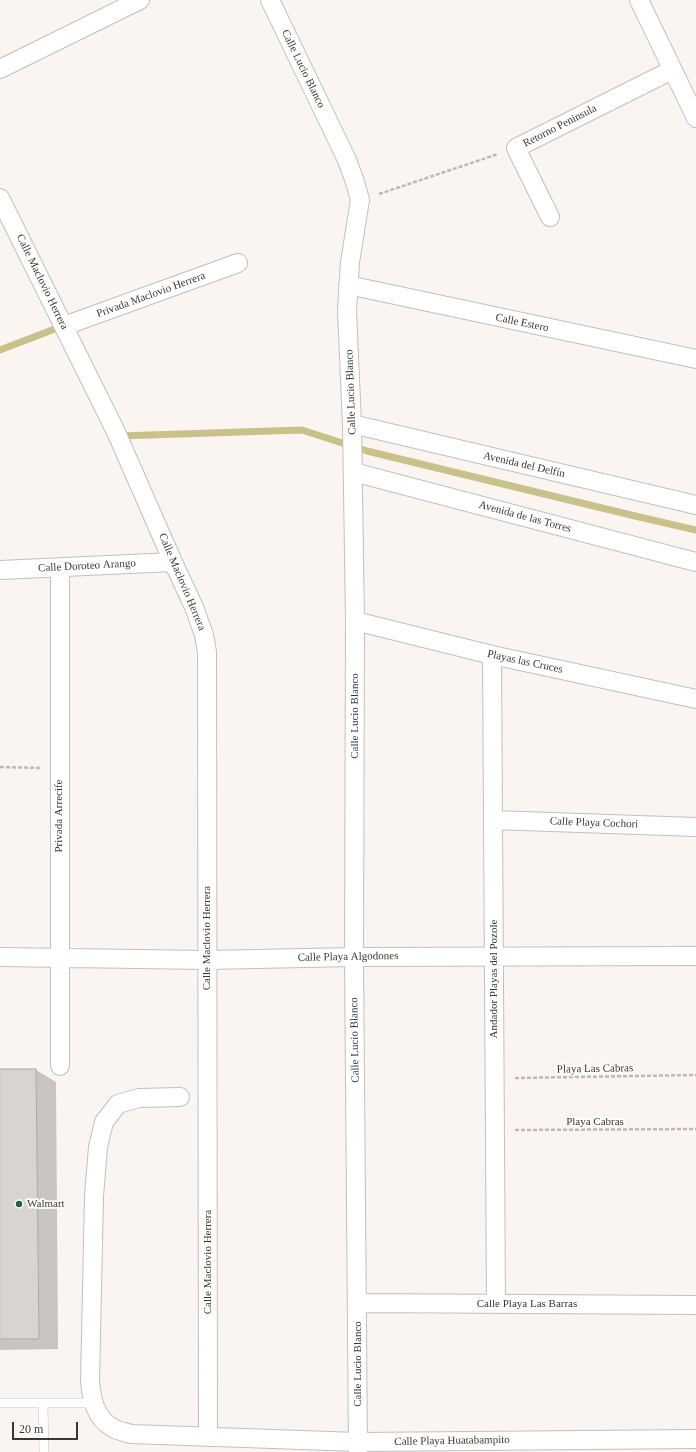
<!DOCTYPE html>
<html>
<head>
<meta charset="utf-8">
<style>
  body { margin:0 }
  #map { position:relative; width:696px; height:1452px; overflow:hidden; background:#fbf5f1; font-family:Georgia,serif }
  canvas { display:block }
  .scale { position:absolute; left:12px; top:1422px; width:66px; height:18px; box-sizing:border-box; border:2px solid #393735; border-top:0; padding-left:5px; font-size:12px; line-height:14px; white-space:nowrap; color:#393735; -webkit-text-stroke:3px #fff; paint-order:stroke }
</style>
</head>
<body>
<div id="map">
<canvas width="696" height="1452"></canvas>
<div class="scale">20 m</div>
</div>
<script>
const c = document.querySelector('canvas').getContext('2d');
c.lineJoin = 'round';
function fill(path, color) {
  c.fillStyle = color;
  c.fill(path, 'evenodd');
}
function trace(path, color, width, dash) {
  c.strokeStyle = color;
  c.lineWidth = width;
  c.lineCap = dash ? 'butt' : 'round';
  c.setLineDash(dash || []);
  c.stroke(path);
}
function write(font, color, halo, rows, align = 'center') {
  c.font = font + ' Georgia,serif';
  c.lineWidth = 3.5;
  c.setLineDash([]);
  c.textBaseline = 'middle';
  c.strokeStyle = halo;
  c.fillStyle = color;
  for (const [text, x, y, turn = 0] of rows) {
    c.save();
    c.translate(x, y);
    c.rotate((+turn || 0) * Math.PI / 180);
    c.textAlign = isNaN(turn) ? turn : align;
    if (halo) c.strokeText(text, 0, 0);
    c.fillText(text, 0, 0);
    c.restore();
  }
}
const shadow = new Path2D(`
  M0 1070H36L56 1082 58 1349 0 1350Z`);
const stream = new Path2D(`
  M0 350 60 327 61 331
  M119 436 302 430 367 451 635 516 696 530`);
const building = new Path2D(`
  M0 1069H36L39 1339H0Z`);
const path = new Path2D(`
  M379 194 498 154
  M0 767 41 768
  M515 1078 696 1075
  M515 1130 696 1129`);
const service = new Path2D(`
  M0 1403H92
  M43 1403 44 1452`);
const minor = new Path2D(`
  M270 0 347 160 355 182 360 200 350 262 347 311 352 424 355 621 354 957 358 1452
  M639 0 696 118
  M0 69 140 0
  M0 198 116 432 173 562 194 607 204 635 207 652 208 1437
  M550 217 516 148 672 70
  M348 285 696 359
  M64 326 238 263
  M352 424 696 505
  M353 472 696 562
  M0 570 173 562
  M355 621 492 655 696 699
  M492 655 496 1304
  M493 820 696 827
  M0 957 207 960 354 957 696 956
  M60 1066V567
  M180 1097 139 1098 118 1104 104 1122 98 1147 94 1196 90 1382C92 1400 95 1418 113 1428 118 1431 125 1432 131 1434L358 1442 696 1439
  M357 1303 696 1305`);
const markers = [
  [19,1204,4,"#26634e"]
];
const streetNames = [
  ["Calle Lucio Blanco",303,69,64],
  ["Retorno Peninsula",560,126,-27],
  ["Calle Maclovio Herrera",42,282,64],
  ["Privada Maclovio Herrera",151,295,-20],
  ["Calle Estero",522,323,12],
  ["Calle Lucio Blanco",351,392,-92],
  ["Avenida del Delfín",524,465,13],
  ["Avenida de las Torres",525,517,15],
  ["Calle Doroteo Arango",87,566,-3],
  ["Calle Maclovio Herrera",182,582,67],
  ["Playas las Cruces",525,662,12],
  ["Calle Lucio Blanco",355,716,-90],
  ["Privada Arrecife",59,816,-90],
  ["Calle Playa Cochori",594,823,2],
  ["Calle Maclovio Herrera",207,938,-90],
  ["Calle Playa Algodones",348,957,-1],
  ["Andador Playas del Pozole",494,979,-90],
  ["Calle Lucio Blanco",355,1040,-91],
  ["Playa Las Cabras",595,1069,-1],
  ["Playa Cabras",595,1122],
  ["Calle Maclovio Herrera",208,1262,-90],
  ["Calle Playa Las Barras",527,1304],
  ["Calle Lucio Blanco",358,1364,-90],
  ["Calle Playa Huatabampito",452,1441,-1]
];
const poiNames = [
  ["Walmart",27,1204]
];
fill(shadow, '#0003');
trace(stream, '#c9c18a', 7);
fill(building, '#d8d4cf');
trace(building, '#ada9a4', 1);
trace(service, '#c4bfbb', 10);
trace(minor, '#c4bfbb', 20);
trace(path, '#beb9b6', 2.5, [4, 2]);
trace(service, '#fff', 9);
trace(minor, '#fff', 18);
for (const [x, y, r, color] of markers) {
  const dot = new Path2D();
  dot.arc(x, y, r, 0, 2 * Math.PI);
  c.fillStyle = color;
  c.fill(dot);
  trace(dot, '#fff', 1.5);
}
write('11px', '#393735', '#fff', streetNames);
write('11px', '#393735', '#fff', poiNames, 'left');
</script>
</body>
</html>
